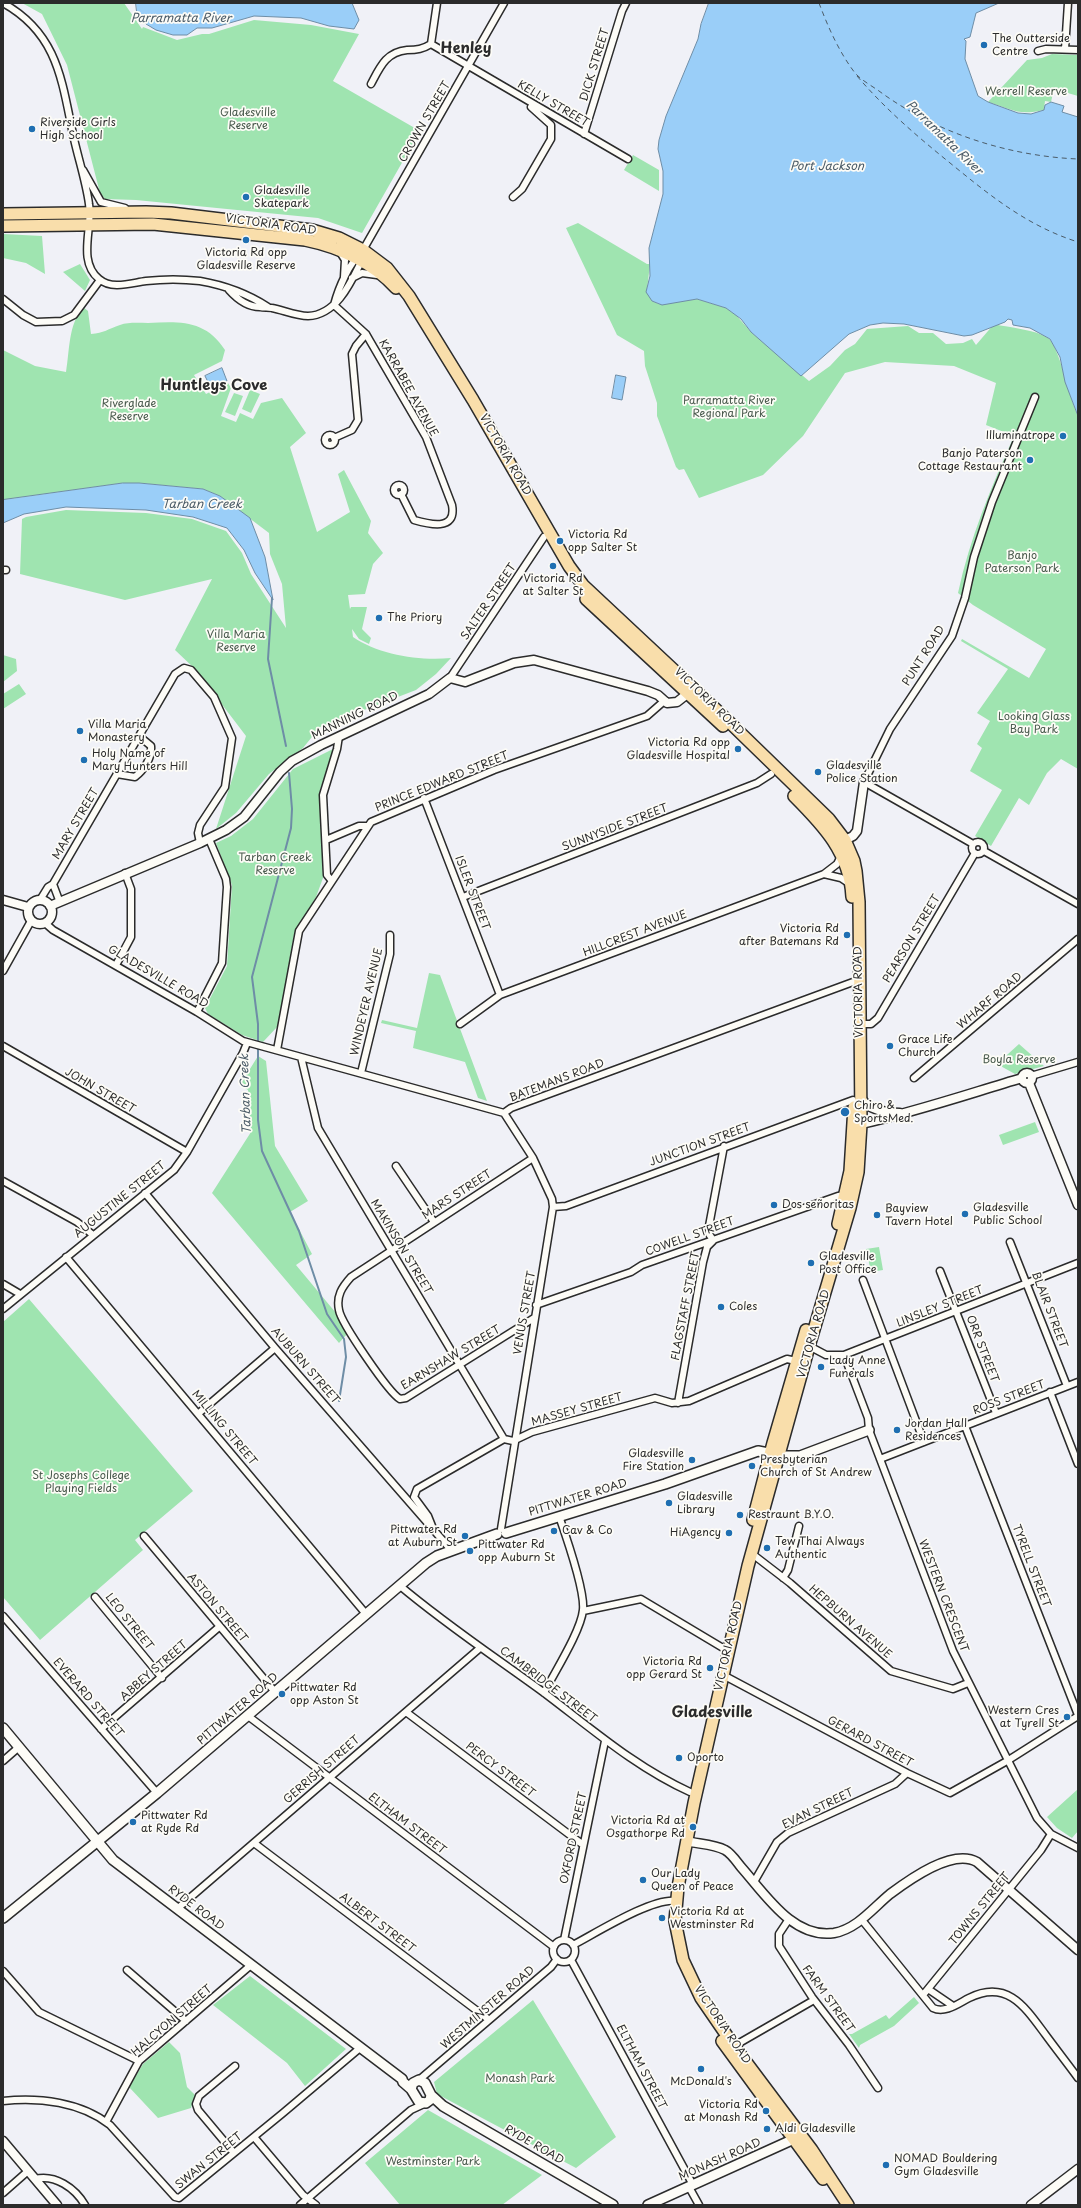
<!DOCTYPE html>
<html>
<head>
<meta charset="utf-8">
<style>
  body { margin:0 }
  #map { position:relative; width:1081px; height:2208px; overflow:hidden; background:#f0f1f7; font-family:"Playpen Sans",sans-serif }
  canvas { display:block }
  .frame { position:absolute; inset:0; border:4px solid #2b2b2b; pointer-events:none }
</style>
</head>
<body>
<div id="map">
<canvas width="1081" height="2208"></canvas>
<div class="frame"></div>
</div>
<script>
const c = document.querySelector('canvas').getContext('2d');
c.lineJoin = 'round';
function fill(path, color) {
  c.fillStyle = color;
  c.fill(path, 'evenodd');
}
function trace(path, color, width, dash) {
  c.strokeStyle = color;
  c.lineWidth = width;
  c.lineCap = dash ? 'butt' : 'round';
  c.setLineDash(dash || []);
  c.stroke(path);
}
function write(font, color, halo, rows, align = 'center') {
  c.font = font + ' "Playpen Sans",sans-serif';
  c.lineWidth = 3.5;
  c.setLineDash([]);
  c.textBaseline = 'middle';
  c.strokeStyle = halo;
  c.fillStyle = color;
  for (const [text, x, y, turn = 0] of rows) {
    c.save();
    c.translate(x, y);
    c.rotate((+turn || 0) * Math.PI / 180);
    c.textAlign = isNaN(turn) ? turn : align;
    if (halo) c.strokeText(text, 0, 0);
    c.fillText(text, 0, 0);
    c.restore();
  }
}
const green = new Path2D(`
  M22 3H124L142 29 143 27 177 40 202 34H209L254 20 311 25 359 34 333 81 420 131 362 233 318 218 136 200 105 199 100 193 67 65 42 14Z
  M1052 54 1078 55V96L1054 89 1051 102 1045 101 1044 110C1017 116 1012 109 988 102L1027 60 1042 58Z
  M633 155 659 170V191L624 170Z
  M578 223 647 264H650L647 290 652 301 659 304 697 299 726 308 736 315 751 332 809 381 830 366 845 350 855 344 867 329 908 326 919 333H933L946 344 963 343 972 339 976 345 994 324C1010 328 1034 329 1048 338 1059 345 1070 400 1078 416V769L1061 759 1047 773 1029 805 1019 798 991 846 975 836 1002 790 970 771 982 748 977 744 990 721 977 713 1008 669 961 641 962 639 1029 678 1046 649 973 605 958 593C970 537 991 488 1014 436L986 425 996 383 954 366 885 362 845 373 803 436 763 475 699 498 684 469 679 470 676 467 657 416V403L645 366 644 351 617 335 566 228Z
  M3 234 42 236 45 274 26 263 3 258Z
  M80 264 90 280 85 291 63 272Z
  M83 307 88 311 91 334C104 333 108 329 120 325 128 322 139 323 148 323 180 321 206 320 225 350L222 361 194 375 206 394 228 383 231 388 221 416 236 422 240 413 253 419 261 403 282 398 306 433 290 447 317 532 350 512 338 474 344 470 371 521 368 533 383 553 373 564 365 594 348 595 350 609 351 607H367L362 629 371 638 369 644 359 639 352 629 353 637C379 655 419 661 451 658L436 674 416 690 320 727 303 748 269 774 236 813 216 829 246 736 195 669 175 650 212 579 125 600 20 574 22 519 26 517 66 510 146 513 192 519 226 531 242 553 251 574 286 628 282 584 270 554 269 533 220 496 203 489 139 483H123L3 500V350L35 366 66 372C70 349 68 326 83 307Z
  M250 390 260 394 251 413 242 409Z
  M234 393 243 396 235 416 225 412Z
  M3 655 16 659 17 671 3 682Z
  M19 684 26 694 3 709V694Z
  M335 748 320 790 323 878 316 897 294 935 278 1026 263 1042 242 1035 208 1014 205 1008 227 966 232 885 216 843 231 836 253 819 293 769Z
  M429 973 440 975 487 1101 478 1098 465 1062 413 1048 416 1031 381 1023 382 1020 417 1028Z
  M1019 1044 1044 1066 1015 1074 997 1064Z
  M258 1056 266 1061 275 1146 308 1201 290 1212 312 1254 296 1265 336 1313 347 1334 339 1343 212 1193 251 1132 248 1090 240 1085Z
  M1035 1122 1039 1132 1003 1145 999 1135Z
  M879 1247 883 1270 871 1272 866 1249Z
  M29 1299 193 1491 135 1540 143 1550 40 1640 3 1597V1322Z
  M1078 1789V1831L1072 1838 1057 1828 1047 1817Z
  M250 1976 346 2049 305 2086 287 2063 213 2005Z
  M914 1997 919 2003 894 2026 860 2045 859 2048 849 2034H852L886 2015 889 2019Z
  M533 2000 616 2137 576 2168 437 2094 434 2082Z
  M169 2042 180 2053 187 2087 195 2095 191 2108 158 2118 129 2087 143 2064Z
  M428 2110 542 2175 502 2205H400L365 2163Z`);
const water = new Path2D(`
  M136 3H352L359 20 354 29 329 26 301 18 254 16 212 28H197L187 35H173L156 30 146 24 137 14Z
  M709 3H999L976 13 970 37 964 39 966 41 965 59 978 96 988 102 1018 113 1031 114 1044 110 1045 105 1051 102 1064 106 1062 112 1078 117V416L1065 382 1060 357 1050 339 1030 328 1013 325 1012 320 1008 319 1005 322 972 335 964 336 904 324 883 323 870 325 849 334 801 376 751 332 741 319 726 308 697 299 662 305 652 301 646 292 650 276 649 248 663 194V171L658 149 659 140 666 116 698 39 701 24Z
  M222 368 227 381 210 386 205 376Z
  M616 375 626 377 622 400 612 398Z
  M123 483H139L203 489 220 496 250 518 265 557 273 600 255 573 244 550 227 528 193 517 146 510 66 507 24 514 3 523V500Z`);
const stream = new Path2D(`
  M272 598 268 659 286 746
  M289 773 292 809 291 828 252 977 258 1024V1120L262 1151 299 1231 327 1314 344 1339 346 1357 339 1401`);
const ferry = new Path2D(`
  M819 3C828 27 839 52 855 73 861 80 872 86 879 91 936 133 1008 156 1078 159
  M857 76C886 110 919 138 955 167 993 198 1030 227 1078 242`);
const minor = new Path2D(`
  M3 3C59 34 62 83 74 139 79 161 86 182 89 204 93 228 77 261 99 279 112 290 131 283 146 281 163 279 183 279 200 281 223 285 248 294 268 307
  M431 44 628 159
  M431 44 437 3
  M1065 49 1068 3
  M1038 51 1046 49 1078 50
  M371 84C380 67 386 52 407 50 417 50 423 49 431 44
  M584 134 622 11 626 3
  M83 170 101 202 125 208
  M513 197 522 189 551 139V125L531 107
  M340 252 345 260 344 277
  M352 278 362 273 377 275
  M229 290C237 299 247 307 260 307 264 308 268 307 272 308 283 310 296 316 308 316 337 315 351 282 362 260
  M3 299 23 315 36 322 62 321 74 315 100 280
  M334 305C339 286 349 264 363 250L504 3
  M334 305 366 334 370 341 426 437 452 505C457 532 428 524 414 520L401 494
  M325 440a5 5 0 1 1 10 0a5 5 0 1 1-10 0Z
  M334 438 352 430 358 420 352 354 356 346 366 334
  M394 490a5 5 0 1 1 10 0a5 5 0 1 1-10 0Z
  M3 570H6
  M450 678 544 537
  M117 774 135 777C144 770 152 758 151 746L139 736
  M424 798 500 995
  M326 840 359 826H367
  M972 848a6 6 0 1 1 12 0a6 6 0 1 1-12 0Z
  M973 844 864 782 890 729 952 636 965 598 974 557 992 502 1035 397
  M984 851 1078 904
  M824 874 841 878 850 884
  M331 880 327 875 323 795 337 749 339 736
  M53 884 59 900
  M463 897 757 783 771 774
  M40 900 48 887 53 884 175 674 184 668 191 670 214 697 232 738 225 787 200 825 198 833 200 843
  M45 923 53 930 197 1012 243 1041 504 1113
  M116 965 131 937V889L125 873
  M3 971 31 921
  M197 1012 222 963 227 887 226 879 209 839
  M460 1024 500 995 824 874 837 864 841 856
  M860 1024H871L878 1018 975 853
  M3 1046 187 1152
  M277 1050 299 931 371 822 494 770 647 716 663 702
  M301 1057 318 1128 504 1439
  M361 1073 390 954V935
  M1031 1076 1078 1062
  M914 1078 1078 939
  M504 1113 511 1108 853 982
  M533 1158 351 1277C342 1287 336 1296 339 1310 341 1323 389 1393 400 1399L406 1398 534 1318
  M396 1166 434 1222
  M3 1181 77 1222 93 1235
  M145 1193 275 1348 452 1551
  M553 1207 566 1206 853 1100
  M713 1240 709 1234V1226L724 1146
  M1010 1242 1067 1386
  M66 1257 366 1614
  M940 1271 996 1413
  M863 1280 924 1442
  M3 1284 20 1294
  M536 1305 631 1272 642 1265 838 1196 847 1195
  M3 1309 174 1170 187 1152 243 1053 247 1043
  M809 1346 826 1355H844L1078 1263
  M844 1355 868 1418 869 1430 953 1651 1037 1818 1051 1834 1078 1848
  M1050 1392 1078 1464
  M678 1403 703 1262 707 1247 713 1241
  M199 1413 275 1348
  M965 1426 1078 1715
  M880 1459 1078 1382
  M432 1526 428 1516 414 1497 417 1489 504 1439 513 1441 532 1432 655 1398 672 1403 689 1401 787 1359 796 1361
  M501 1529 553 1207 552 1199 533 1158 504 1113
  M144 1536 275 1692
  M751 1553 790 1583 891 1671 953 1689 968 1683
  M783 1578 788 1570 799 1526
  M399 1585C445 1624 495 1657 543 1692 591 1728 635 1767 690 1792
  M95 1597 162 1678
  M583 1611 641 1599 723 1648
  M3 1616 157 1793
  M723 1675 907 1773 950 1793 1007 1761 1078 1716
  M544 1693C554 1673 581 1631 583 1610 585 1592 566 1536 559 1516
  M406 1712 582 1844
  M248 1716 554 1947
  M101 1729 219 1627
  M3 1761 19 1747
  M254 1843 488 2019
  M754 1882 777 1842 788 1833 895 1784 907 1773
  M177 1909 480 1648
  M789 1919 779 1934V1946L812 1997 849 2045 878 2088
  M862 1920 933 2008C945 2014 959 2003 969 1998 1007 1979 1025 2007 1045 2034 1056 2049 1067 2063 1078 2078
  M564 1940 605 1741
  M553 1951a11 11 0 1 1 22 0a11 11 0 1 1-22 0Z
  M573 1945C596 1933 653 1897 676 1901
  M571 1960 693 2185
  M127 1970 186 2021
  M3 1971 39 2012 139 2061
  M928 1989 953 2006
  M923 1995 1041 1850 1051 1834
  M734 2046 814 2000
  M419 2080 551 1967 557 1959
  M3 2101C39 2097 81 2102 110 2125L175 2197 179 2198 283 2113 360 2048
  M106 2122 139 2061 251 1965
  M254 2137 303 2195 316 2205
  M234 2153 198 2110 196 2104 199 2096 235 2066
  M35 2179C55 2174 75 2188 85 2205
  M689 2187 699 2205
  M3 2193 28 2171
  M300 2205 411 2110 424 2104`);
const tertiary = new Path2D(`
  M841 842 853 836 857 831 864 782
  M3 900 28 907
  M28 912a12 12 0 1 1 24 0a12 12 0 1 1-24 0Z
  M50 906 200 843 226 830 244 817 280 772 292 761 321 745 429 694 450 678 465 682 514 663 534 660 648 691 658 695 667 703 677 702 691 691
  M1022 1078a5 5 0 1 1 10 0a5 5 0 1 1-10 0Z
  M1029 1083 1078 1205
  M861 1097C866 1110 888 1113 900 1113
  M858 1123 861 1124C915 1112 968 1094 1022 1078
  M686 1841C698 1844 714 1844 725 1850 731 1853 737 1862 741 1867 765 1894 793 1939 834 1933 857 1929 873 1908 890 1894 910 1879 953 1848 977 1862L1078 1950
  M3 2141 57 2205
  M1031 2205 1078 2169`);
const secondary = new Path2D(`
  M506 1533 665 1484 758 1451 784 1456H800L869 1430
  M3 1728 113 1860 402 2079 403 2082 411 2089
  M3 1918 157 1793 426 1563 437 1556 497 1534
  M419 2080 425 2083 431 2095 430 2100 426 2103 419 2102 411 2089 413 2083Z
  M431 2095 443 2106 613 2205
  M648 2205 794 2139 799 2135`);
const trunk = new Path2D(`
  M3 214 146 212 171 213 312 230 339 238 363 250 387 268 409 296 473 400 569 566 583 585 723 716 829 819 845 840 854 861 856 871 859 902 861 1124 858 1172 850 1208 810 1343 748 1566 694 1803 678 1887 675 1921 683 1960 701 1998 734 2046 812 2150 848 2205
  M3 226 153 224 305 240C339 247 372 262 396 288
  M586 599 723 726
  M794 796C823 825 850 853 852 897
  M838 1224 850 1171 854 1107
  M753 1520 773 1443 806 1330
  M722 2041 823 2179`);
const markers = [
  [984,45,4,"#1f6fb2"],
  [32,129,4,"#1f6fb2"],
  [246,197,4,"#1f6fb2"],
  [246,240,4,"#1f6fb2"],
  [1063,436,4,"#1f6fb2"],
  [1030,460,4,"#1f6fb2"],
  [560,541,4,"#1f6fb2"],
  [553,566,4,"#1f6fb2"],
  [379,618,4,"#1f6fb2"],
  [80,731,4,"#1f6fb2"],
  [738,749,4,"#1f6fb2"],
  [84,760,4,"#1f6fb2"],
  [818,772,4,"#1f6fb2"],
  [847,935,4,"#1f6fb2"],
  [890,1046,4,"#1f6fb2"],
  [845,1112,5,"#1f6fb2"],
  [774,1205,4,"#1f6fb2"],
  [965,1214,4,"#1f6fb2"],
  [877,1215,4,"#1f6fb2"],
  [811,1263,4,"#1f6fb2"],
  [721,1307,4,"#1f6fb2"],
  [821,1367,4,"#1f6fb2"],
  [897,1430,4,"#1f6fb2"],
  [692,1460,4,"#1f6fb2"],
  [752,1466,4,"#1f6fb2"],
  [669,1503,4,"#1f6fb2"],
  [740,1515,4,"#1f6fb2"],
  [554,1531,4,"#1f6fb2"],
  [729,1533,4,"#1f6fb2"],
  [465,1536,4,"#1f6fb2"],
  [767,1548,4,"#1f6fb2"],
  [470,1551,4,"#1f6fb2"],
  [710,1668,4,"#1f6fb2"],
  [282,1694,4,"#1f6fb2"],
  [1067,1717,4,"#1f6fb2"],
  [679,1758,4,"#1f6fb2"],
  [133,1822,4,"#1f6fb2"],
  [693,1827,4,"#1f6fb2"],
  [643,1880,4,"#1f6fb2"],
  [662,1918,4,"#1f6fb2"],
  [701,2069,4,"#1f6fb2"],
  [766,2111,4,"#1f6fb2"],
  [767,2129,4,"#1f6fb2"],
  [886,2165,4,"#1f6fb2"]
];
const poiNames = [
  ["The Outterside",992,39],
  ["Centre",992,52],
  ["Riverside Girls",40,123],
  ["High School",40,136],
  ["Gladesville",254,191],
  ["Skatepark",254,204],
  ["Victoria Rd opp",246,253,"center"],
  ["Gladesville Reserve",246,266,"center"],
  ["Illuminatrope",1055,436,"right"],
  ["Banjo Paterson",1022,454,"right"],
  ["Cottage Restaurant",1022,467,"right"],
  ["Victoria Rd",568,535],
  ["opp Salter St",568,548],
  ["Victoria Rd",553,579,"center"],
  ["at Salter St",553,592,"center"],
  ["The Priory",387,618],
  ["Villa Maria",88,725],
  ["Monastery",88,738],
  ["Victoria Rd opp",730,743,"right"],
  ["Gladesville Hospital",730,756,"right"],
  ["Holy Name of",92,754],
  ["Mary Hunters Hill",92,767],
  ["Gladesville",826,766],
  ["Police Station",826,779],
  ["Victoria Rd",839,929,"right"],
  ["after Batemans Rd",839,942,"right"],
  ["Grace Life",898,1040],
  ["Church",898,1053],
  ["Chiro &",854,1106],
  ["SportsMed.",854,1119],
  ["Dos señoritas",782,1205],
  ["Gladesville",973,1208],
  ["Public School",973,1221],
  ["Bayview",885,1209],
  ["Tavern Hotel",885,1222],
  ["Gladesville",819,1257],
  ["Post Office",819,1270],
  ["Coles",729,1307],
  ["Lady Anne",829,1361],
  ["Funerals",829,1374],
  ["Jordan Hall",905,1424],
  ["Residences",905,1437],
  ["Gladesville",684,1454,"right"],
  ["Fire Station",684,1467,"right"],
  ["Presbyterian",760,1460],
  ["Church of St Andrew",760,1473],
  ["Gladesville",677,1497],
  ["Library",677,1510],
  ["Restraunt B.Y.O.",748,1515],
  ["Pittwater Rd",457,1530,"right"],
  ["at Auburn St",457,1543,"right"],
  ["Cav & Co",562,1531],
  ["HiAgency",721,1533,"right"],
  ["Tew Thai Always",775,1542],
  ["Authentic",775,1555],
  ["Pittwater Rd",478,1545],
  ["opp Auburn St",478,1558],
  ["Victoria Rd",702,1662,"right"],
  ["opp Gerard St",702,1675,"right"],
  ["Pittwater Rd",290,1688],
  ["opp Aston St",290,1701],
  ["Western Cres",1059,1711,"right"],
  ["at Tyrell St",1059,1724,"right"],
  ["Oporto",687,1758],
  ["Pittwater Rd",141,1816],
  ["at Ryde Rd",141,1829],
  ["Victoria Rd at",685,1821,"right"],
  ["Osgathorpe Rd",685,1834,"right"],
  ["Our Lady",651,1874],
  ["Queen of Peace",651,1887],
  ["Victoria Rd at",670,1912],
  ["Westminster Rd",670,1925],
  ["McDonald's",701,2082,"center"],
  ["Victoria Rd",758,2105,"right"],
  ["at Monash Rd",758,2118,"right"],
  ["Aldi Gladesville",775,2129],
  ["NOMAD Bouldering",894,2159],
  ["Gym Gladesville",894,2172]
];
const streetNames = [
  ["DICK STREET",595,65,-73],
  ["KELLY STREET",553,104,30],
  ["CROWN STREET",425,122,-60],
  ["VICTORIA ROAD",271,225,8],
  ["KARRABEE AVENUE",408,388,61],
  ["VICTORIA ROAD",505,455,60],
  ["SALTER STREET",489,602,-56],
  ["PUNT ROAD",924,656,-58],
  ["VICTORIA ROAD",709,702,44],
  ["MANNING ROAD",355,716,-26],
  ["PRINCE EDWARD STREET",442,782,-22],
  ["MARY STREET",76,824,-60],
  ["SUNNYSIDE STREET",615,828,-21],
  ["ISLER STREET",472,893,69],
  ["HILLCREST AVENUE",635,934,-21],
  ["PEARSON STREET",912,939,-59],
  ["GLADESVILLE ROAD",158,977,30],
  ["VICTORIA ROAD",859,992,-91],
  ["WHARF ROAD",990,1001,-40],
  ["WINDEYER AVENUE",367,1002,-77],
  ["BATEMANS ROAD",557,1081,-21],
  ["JOHN STREET",100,1091,30],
  ["JUNCTION STREET",700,1145,-20],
  ["MARS STREET",457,1195,-33],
  ["AUGUSTINE STREET",120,1200,-39],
  ["COWELL STREET",690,1237,-20],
  ["MAKINSON STREET",401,1247,59],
  ["FLAGSTAFF STREET",686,1306,-79],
  ["LINSLEY STREET",940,1307,-22],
  ["BLAIR STREET",1049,1310,69],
  ["VENUS STREET",525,1313,-80],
  ["VICTORIA ROAD",814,1334,-74],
  ["ORR STREET",982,1349,69],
  ["EARNSHAW STREET",451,1358,-31],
  ["AUBURN STREET",305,1366,49],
  ["ROSS STREET",1009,1398,-21],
  ["MASSEY STREET",577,1410,-16],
  ["MILLING STREET",224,1428,50],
  ["PITTWATER ROAD",578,1498,-17],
  ["TYRELL STREET",1031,1566,69],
  ["WESTERN CRESCENT",943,1596,69],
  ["ASTON STREET",217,1608,50],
  ["LEO STREET",129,1622,51],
  ["HEPBURN AVENUE",850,1622,41],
  ["VICTORIA ROAD",729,1646,-77],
  ["ABBEY STREET",154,1671,-41],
  ["CAMBRIDGE STREET",548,1685,37],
  ["EVERARD STREET",88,1698,49],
  ["PITTWATER ROAD",238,1709,-41],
  ["GERARD STREET",870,1742,28],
  ["GERRISH STREET",322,1770,-41],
  ["PERCY STREET",500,1770,37],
  ["EVAN STREET",818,1809,-26],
  ["ELTHAM STREET",407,1824,37],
  ["OXFORD STREET",574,1838,-78],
  ["RYDE ROAD",196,1908,37],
  ["TOWNS STREET",980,1909,-51],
  ["ALBERT STREET",377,1923,37],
  ["FARM STREET",828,1999,54],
  ["WESTMINSTER ROAD",488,2008,-41],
  ["HALCYON STREET",172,2021,-41],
  ["VICTORIA ROAD",722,2025,56],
  ["ELTHAM STREET",641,2067,62],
  ["RYDE ROAD",534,2145,30],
  ["MONASH ROAD",720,2160,-24],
  ["SWAN STREET",209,2161,-39]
];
const parkNames = [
  ["Werrell Reserve",1026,92],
  ["Gladesville",248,113],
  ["Reserve",248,126],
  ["Parramatta River",729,401],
  ["Regional Park",729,414],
  ["Riverglade",129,404],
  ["Reserve",129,417],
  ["Banjo",1022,556],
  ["Paterson Park",1022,569],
  ["Villa Maria",236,635],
  ["Reserve",236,648],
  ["Looking Glass",1034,717],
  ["Bay Park",1034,730],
  ["Tarban Creek",275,858],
  ["Reserve",275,871],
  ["Boyla Reserve",1019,1060],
  ["St Josephs College",81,1476],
  ["Playing Fields",81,1489],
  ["Monash Park",520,2079],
  ["Westminster Park",433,2162]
];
const waterNames = [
  ["Parramatta River",181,19],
  ["Parramatta River",944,138,44],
  ["Port Jackson",827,167],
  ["Tarban Creek",202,505],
  ["Tarban Creek",246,1094,-92]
];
const districtNames = [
  ["Henley",466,49],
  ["Huntleys Cove",214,386],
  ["Gladesville",712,1713]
];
fill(green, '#9fe4b0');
fill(water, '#9acef8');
trace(water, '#6e8da6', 1);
trace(stream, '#6e8da6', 2);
trace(ferry, '#4c5c68', 1, [5, 4]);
trace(minor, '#2b2b2b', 9);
trace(tertiary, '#2b2b2b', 11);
trace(secondary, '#2b2b2b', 12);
trace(trunk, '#2b2b2b', 14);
trace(minor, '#fdfcf7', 6);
trace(tertiary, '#fdfcf7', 8);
trace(secondary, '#fdfcf7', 9);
trace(trunk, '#f9deab', 11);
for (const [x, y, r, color] of markers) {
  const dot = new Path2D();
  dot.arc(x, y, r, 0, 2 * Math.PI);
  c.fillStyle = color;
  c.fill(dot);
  trace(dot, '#fdfcf7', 1.5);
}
write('11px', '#2b2b2b', '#fdfcf7', poiNames, 'left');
write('11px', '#2b2b2b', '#fdfcf7', streetNames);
write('11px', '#48594c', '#fdfcf7', parkNames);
write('italic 12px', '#4c5c68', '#fdfcf7', waterNames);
write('bold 15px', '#2b2b2b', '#fdfcf7', districtNames);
</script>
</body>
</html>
